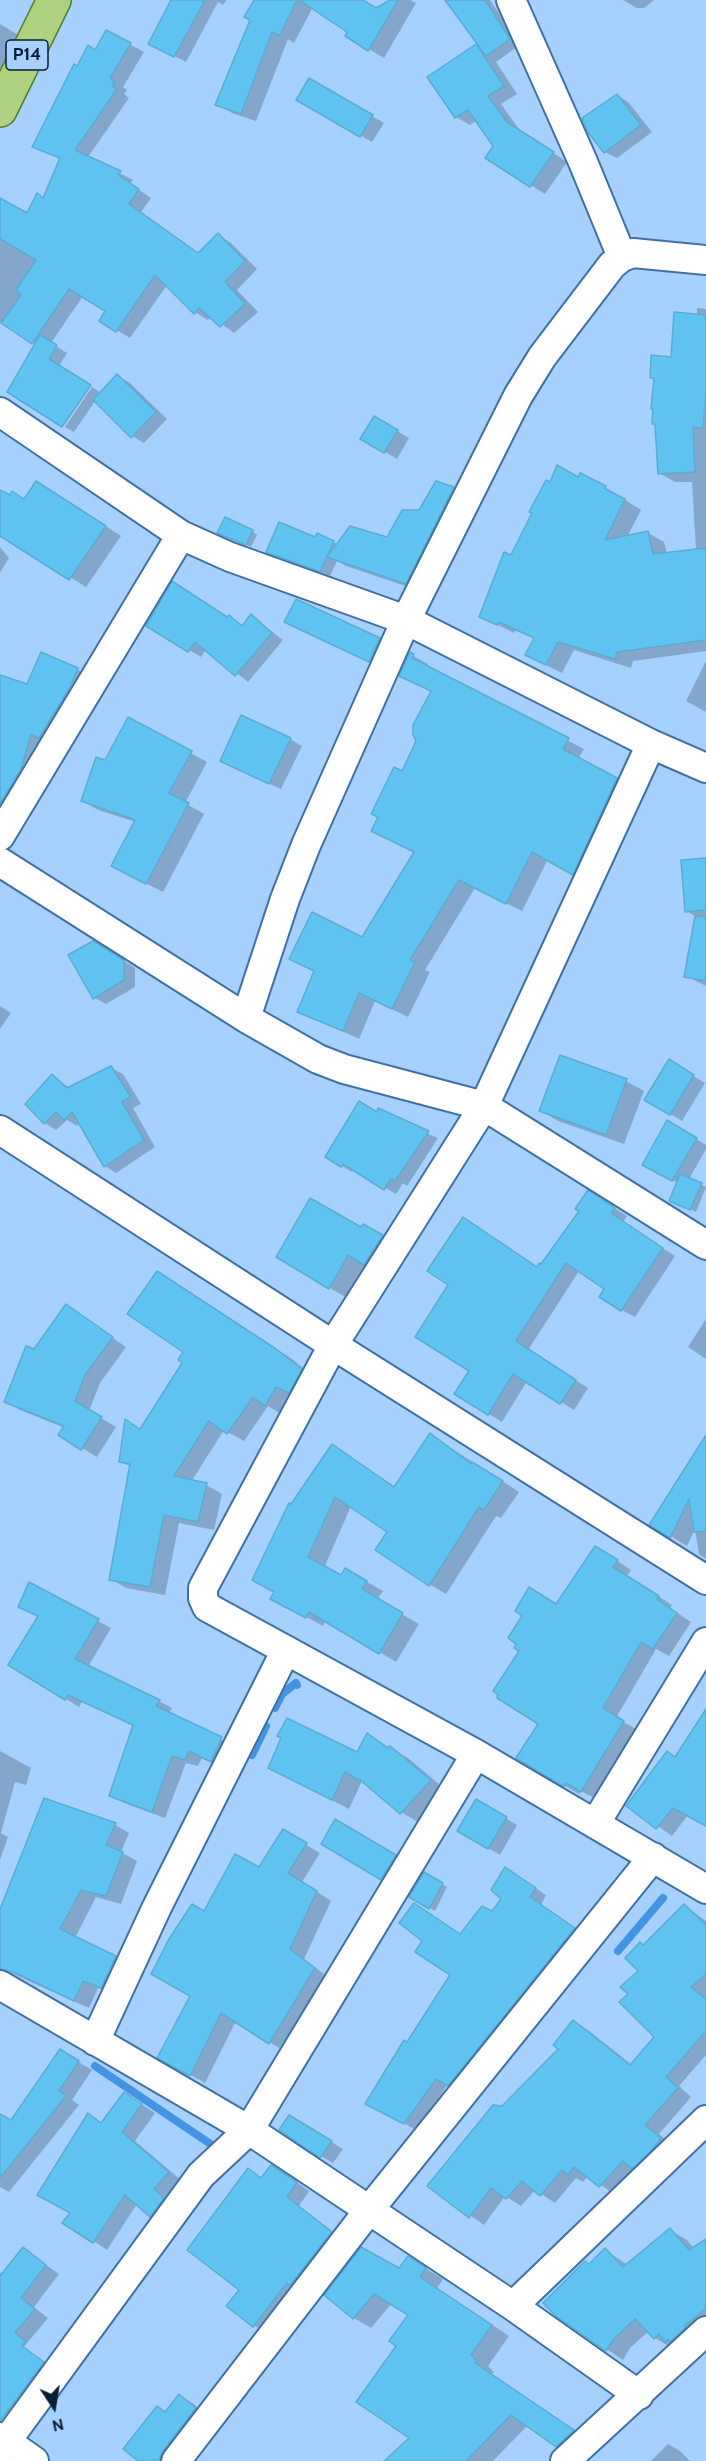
<!DOCTYPE html>
<html>
<head>
<meta charset="utf-8">
<style>
  body { margin:0 }
  #map { position:relative; width:706px; height:2461px; overflow:hidden; background:#a6d0fd; font-family:Cabin,sans-serif }
  canvas { display:block }
  .north { position:absolute; left:24px; top:2377px; width:60px; height:60px; -webkit-text-stroke:4px #a6d0fd; paint-order:stroke; rotate:168deg; font-size:16px; font-weight:700; line-height:24px; text-align:center; color:#091e33 }
  .north::after { content:''; display:block; margin:auto; width:21px; height:27px; background:#091e33; clip-path:polygon(50% 0,100% 100%,50% 72%,0 100%) }
</style>
</head>
<body>
<div id="map">
<canvas width="706" height="2461"></canvas>
<div class="north">N</div>
</div>
<script>
const c = document.querySelector('canvas').getContext('2d');
c.lineJoin = 'round';
function fill(path, color) {
  c.fillStyle = color;
  c.fill(path, 'evenodd');
}
function trace(path, color, width, dash) {
  c.strokeStyle = color;
  c.lineWidth = width;
  c.lineCap = dash ? 'butt' : 'round';
  c.setLineDash(dash || []);
  c.stroke(path);
}
function write(font, color, halo, rows, align = 'center') {
  c.font = font + ' Cabin,sans-serif';
  c.lineWidth = 6;
  c.setLineDash([]);
  c.textBaseline = 'middle';
  c.strokeStyle = halo;
  c.fillStyle = color;
  for (const [text, x, y, turn = 0] of rows) {
    c.save();
    c.translate(x, y);
    c.rotate((+turn || 0) * Math.PI / 180);
    c.textAlign = isNaN(turn) ? turn : align;
    if (halo) c.strokeText(text, 0, 0);
    c.fillText(text, 0, 0);
    c.restore();
  }
}
const shadow = new Path2D(`
  M173 0H227L223 5 218 2 186 62 161 49Z
  M255 0H362L376 9 393 0H410L416 3 384 58 347 36 350 31 313 7 294 43 288 39 256 121 232 113 217 104 252 20Z
  M447 0H490L520 45 496 62 517 94 501 104 521 132 567 162 545 194 487 157 495 146 477 120 470 125 456 117 476 46 482 48Z
  M623 0H654L644 8H637Z
  M0 24 20 36 1 68H0Z
  M107 32 144 52 123 87 127 90 124 94 129 98 88 157 133 180 130 184 151 198 141 212 200 254 218 235 231 243 257 269 237 290 258 312 234 333 211 316 208 320 195 312 167 285 130 338 101 321 107 311 83 296 51 343 67 353 59 366 62 425 37 344 0 322V210L27 215 44 200 62 160 34 146 78 68 96 51Z
  M310 80 384 123 372 142 298 99Z
  M617 95 628 102 652 132 617 158 605 152Z
  M697 308 706 309V651L633 661 631 668 574 650 562 673 544 664 535 639 516 630 514 633 480 616 551 484 579 479 605 487 641 510 627 537 648 533 664 542 667 554 696 550 692 482H675L659 473 655 379 652 377 672 358 697 316Z
  M117 376 129 382 167 419 144 443 132 436 95 401 74 432 65 427 92 387 101 393Z
  M375 418 409 438 397 459 362 438Z
  M436 483 453 489 470 498 423 592 346 566 337 561 330 576 268 552 316 538 318 535 338 544 387 539 420 512Z
  M0 492 25 500 53 492 121 536 86 587 0 534Z
  M252 531 257 535 251 547 225 536Z
  M0 547 9 558 0 573Z
  M251 616 283 640 248 682 206 649 201 657 148 625 229 617 244 626Z
  M297 627 379 640 390 646 380 667Z
  M410 654 428 664 427 667 584 749 578 759 632 788 589 882 548 859 522 911 475 888 425 970 430 972 408 1017 375 1001 359 1039 299 1011 315 972 306 967 363 938 415 853 373 831 418 741 433 692 401 675Z
  M706 661V712L686 701Z
  M77 669 92 677 0 822V676L28 686Z
  M129 719 207 762 185 803 204 814 163 892 129 875 136 822 98 810 83 801Z
  M290 739 302 746 281 789 233 767Z
  M706 859V986L686 976 696 917 687 911Z
  M105 949 135 968V987L106 1004 95 998Z
  M0 1006 11 1013 0 1029Z
  M561 1057 626 1081 644 1091 624 1144 558 1121 541 1111Z
  M669 1061 705 1083 682 1121 646 1099Z
  M111 1068 123 1074 141 1104 133 1108 155 1147 116 1173 105 1166 79 1122 77 1126 67 1120 56 1130 45 1123 52 1076 70 1088Z
  M378 1113 438 1138 407 1186 403 1183 396 1194 354 1170 352 1172 327 1157Z
  M668 1122 706 1145V1149L689 1179 706 1187 696 1212 676 1203 678 1183 655 1171Z
  M601 1200 627 1216 623 1222 675 1256 635 1317 622 1310 606 1289 579 1271 528 1350 588 1388 574 1410 527 1381 502 1422 456 1394 538 1268 542 1266 581 1211Z
  M364 1226 399 1247 382 1273 366 1264 347 1298 278 1257 362 1230Z
  M172 1281 292 1359 316 1379 281 1414 268 1406 244 1441 224 1430 191 1482 206 1485 222 1494 214 1530 179 1523 165 1595 126 1588 111 1579 131 1467 120 1461 184 1362 185 1352Z
  M66 1306 126 1347 100 1383 89 1411 116 1427 97 1457 60 1435 65 1428 20 1410 6 1402 34 1351Z
  M706 1319V1359L688 1347Z
  M431 1435 519 1492 501 1518 496 1516 446 1594 429 1584 389 1532 351 1506 324 1568 342 1577 346 1570 383 1591 377 1600 419 1624 396 1662 326 1620 323 1626 272 1598 349 1456 396 1488Z
  M706 1436V1559L699 1554 695 1529 687 1546 651 1524Z
  M610 1556 631 1570 627 1576 672 1605 670 1608 691 1622 669 1656 656 1649 616 1718 638 1730 596 1799 581 1791 579 1794 518 1758 540 1723 557 1605Z
  M29 1584 111 1628 88 1667 159 1701 172 1708 169 1714 234 1746 224 1768 202 1758 198 1766 186 1763 165 1818 124 1803 111 1796 134 1726 82 1701 79 1707 10 1664 39 1617 19 1606Z
  M706 1712V1825L688 1815 672 1836 628 1805 676 1758Z
  M367 1735 408 1758 447 1791 418 1822 401 1812 362 1781 349 1809 287 1777 357 1754Z
  M0 1751 31 1768 26 1785 15 1782 1 1833 8 1837 0 1860Z
  M477 1801 517 1825 500 1855 459 1831Z
  M336 1821 407 1863 393 1886 323 1844Z
  M115 1825 129 1833 121 1852 137 1861 121 1904 96 1897 75 1938 130 1966 116 1995 98 1988 89 2008 0 1968V1913Z
  M283 1831 320 1853 302 1882 331 1901 304 1959 328 1977 284 2051 236 2021 205 2083 159 2057 192 1995 205 1913 259 1869Z
  M425 1874 447 1887 435 1911 411 1897Z
  M517 1876 546 1895 541 1905 585 1935 460 2091 448 2084 416 2130 379 2109 408 2044 452 1975 461 1935 492 1913Z
  M685 1906 706 1921V2055L679 2086 691 2097 659 2134 675 2147 614 2194 588 2176 583 2182 576 2178 555 2203 535 2190 521 2206 505 2196 484 2225 429 2186 560 2049 574 2022 588 2030 632 2065 656 2037 630 1994 640 1971 644 1946Z
  M60 2051 92 2070 72 2100 79 2105 9 2192 0 2187V2115L12 2122Z
  M138 2102 155 2113 135 2141 182 2181 164 2224 137 2204 107 2250 65 2222 72 2213 89 2115 102 2123Z
  M290 2117 343 2149 333 2163 321 2156Z
  M249 2170 262 2178 285 2174 309 2191 299 2206 344 2240 267 2333 253 2325 241 2290Z
  M670 2230 687 2240 694 2248 706 2241V2331L672 2348 655 2338 649 2331 630 2348 623 2360 558 2316 590 2265 605 2250 628 2265Z
  M23 2249 59 2274 34 2307 48 2318 23 2348 54 2370 19 2418 0 2406V2272L3 2275Z
  M408 2258 443 2279 437 2288 509 2336 488 2366 494 2372 492 2374 590 2441 574 2456 528 2425 493 2461H387L412 2438 399 2346 410 2314 392 2303 371 2328 354 2318 326 2295 400 2270Z
  M179 2396 194 2404 210 2418 178 2461H140L166 2413Z
  M668 2444 680 2451 690 2461H651Z`);
const stream = new Path2D(`
  M275 1708 282 1694 296 1683 297 1685
  M252 1755 266 1726
  M618 1951 663 1898
  M95 2066 212 2145`);
const building = new Path2D(`
  M171 0H205L174 57 148 44Z
  M254 0H297L279 36 272 32 241 114 215 105 250 20 244 17Z
  M299 0H363L376 8 390 0H398L368 51 345 36 347 32Z
  M445 0H485L510 39 486 56Z
  M106 30 131 43 110 78 115 81 112 86 117 89 75 150 121 171 118 175 139 189 129 204 198 253 218 233 245 261 225 282 245 304 220 327 199 308 194 314 155 275 116 332 99 321 105 311 69 289 32 344 1 323 21 295 16 290 36 260 0 239V198L27 213 37 193 43 198 60 158 32 147 74 64 77 66 88 45 95 50Z
  M476 44 504 86 488 96 507 122 554 152 530 187 485 158 493 146 468 110 455 118 427 77Z
  M309 78 373 115 360 137 296 100Z
  M617 94 641 125 604 153 588 132 582 118Z
  M674 312 706 315V394L703 428 693 427 695 472 658 474 655 424H652L653 409H651L654 378H650L651 355 671 357Z
  M40 335 57 345 49 359 91 385 62 427 7 392Z
  M117 374 156 412 131 438 93 400Z
  M374 416 398 430 384 453 360 439Z
  M557 465 578 477 580 473 606 486 605 489 625 499 605 540 648 531 653 554 706 548V640L617 652 615 659 558 642 546 665 525 655 534 638 499 622 497 625 479 617 504 552 511 555 532 513 529 512 546 480 550 482Z
  M36 481 106 526 69 580 0 536V490L10 495 12 491 24 499Z
  M436 481 454 487 406 584 327 557 350 526 387 537 402 510H419Z
  M225 517 253 530 246 545 217 533Z
  M279 522 315 537 317 533 334 541 320 572 266 552Z
  M172 581 227 617 229 615 242 626 251 614 272 633 235 676 195 642 188 652 146 626Z
  M296 599 380 638 369 662 284 622Z
  M41 652 78 668 69 689 39 738 31 735 21 769 0 804V675L27 684Z
  M410 652 414 654 412 658 569 738 563 749 617 778 573 875 532 852 506 904 459 880 410 960 415 962 392 1009 359 993 343 1031 297 1012 314 971 289 959 312 912 362 937 414 852 371 831 378 817 371 814 394 767 402 771 416 741 413 735V725L431 691 399 676Z
  M241 715 291 738 269 784 220 761Z
  M128 717 192 751 169 793 189 803 146 884 111 866 135 820 81 801 96 757 105 760Z
  M706 858V910L685 912 681 860Z
  M695 916 706 917V981L684 977Z
  M93 941 124 960V980L93 999 68 955Z
  M560 1055 627 1079 606 1135 539 1111Z
  M669 1059 694 1075 670 1115 644 1100Z
  M111 1066 131 1097 122 1102 144 1140 104 1167 72 1112 64 1120 56 1112 44 1124 25 1104 52 1074 67 1088Z
  M359 1101 377 1112 378 1108 429 1131 395 1181 391 1178 384 1190 343 1164 341 1167 325 1157Z
  M667 1120 697 1138 672 1181 642 1165Z
  M680 1174 702 1183 690 1210 669 1201Z
  M588 1190 615 1208 611 1213 663 1248 621 1311 599 1297 604 1289 566 1263 516 1341 576 1380 560 1404 513 1374 488 1415 454 1394 469 1371 415 1337 448 1285 427 1271 463 1217 537 1267 539 1263 541 1264 579 1211 575 1209Z
  M310 1198 361 1227 363 1224 383 1235 364 1265 348 1255 329 1289 276 1257Z
  M157 1271 276 1349 302 1369 289 1393 276 1387 265 1406 253 1397 227 1434 209 1421 174 1476 207 1483 198 1522 164 1515 150 1587 109 1580 130 1464 119 1462 125 1419 140 1429 182 1363 178 1360 183 1352 127 1314Z
  M66 1304 113 1337 85 1375 75 1401 102 1417 81 1450 58 1435 64 1426 4 1402 26 1346 34 1349Z
  M430 1433 471 1464 472 1462 503 1481 484 1510 479 1507 429 1586 375 1550 387 1532 335 1497 308 1557 341 1575 345 1568 367 1581 362 1589 403 1613 379 1654 309 1612 306 1618 270 1599 274 1592 252 1580 289 1503 291 1504 332 1444 394 1487Z
  M706 1435V1531L694 1532 689 1499 670 1538 649 1525Z
  M595 1546 618 1560 613 1567 659 1596 657 1599 677 1613 653 1649 641 1642 603 1708 624 1721 581 1792 566 1783 564 1787 516 1758 538 1724 497 1698 498 1695 493 1691 519 1651 514 1648 516 1644 508 1638 522 1616 515 1611 529 1587 556 1604Z
  M29 1582 99 1619 75 1659 160 1700 156 1706 222 1737 211 1762 189 1751 185 1760 172 1756 152 1812 109 1796 133 1725 68 1695 65 1700 8 1665 38 1616 18 1607Z
  M706 1709V1826L673 1808 656 1829 626 1806 667 1751 675 1757Z
  M287 1718 357 1752 367 1733 388 1748 390 1746 431 1780 400 1814 359 1779 358 1780 345 1772 332 1800 268 1768 281 1738 277 1736Z
  M44 1798 116 1823 106 1845 123 1852 106 1896 81 1890 60 1929 116 1956 101 1988 83 1981 74 2001 16 1973 0 1969V1909Z
  M476 1799 507 1817 488 1849 457 1831Z
  M335 1819 396 1855 381 1880 321 1844Z
  M283 1829 307 1843 288 1873 317 1891 290 1949 315 1968 269 2044 221 2013 190 2076 157 2058 190 1996 151 1974 169 1939 192 1904 204 1911 235 1854 259 1867Z
  M505 1867 536 1888 530 1897 575 1928 448 2086 436 2079 404 2124 365 2104 404 2040 407 2042 450 1975 415 1952 422 1941 399 1923 414 1903 460 1934 482 1906 492 1911 501 1899 491 1890Z
  M424 1872 443 1883 429 1909 409 1897Z
  M684 1904 706 1925V1974L691 1987 706 1999V2031L666 2077 678 2088 645 2125 661 2138 652 2150 632 2169 623 2161 599 2187 574 2167 568 2175 562 2170 540 2196 522 2181 506 2199 491 2188 469 2218 427 2186 493 2105 502 2106 558 2049 553 2045 573 2020 630 2065 654 2037 619 2002 628 1994 620 1987 638 1971 625 1958 640 1942 643 1945Z
  M60 2049 79 2061 59 2091 66 2096 0 2178V2114L11 2120Z
  M124 2092 142 2104 122 2132 169 2172 154 2189 164 2198 150 2217 125 2195 93 2243 62 2223 70 2213 37 2195 88 2113 101 2123Z
  M289 2115 332 2141 320 2158 279 2130Z
  M271 2165 297 2182 287 2197 332 2232 290 2285 287 2283 253 2327 226 2306 239 2290 187 2250 248 2168 261 2178Z
  M670 2228 689 2250 706 2239V2308L684 2326 685 2328 670 2342 668 2339 665 2342 659 2334 654 2339 635 2319 614 2339 606 2351 557 2317 543 2303 585 2261 589 2264 605 2248 623 2267Z
  M23 2247 46 2265 21 2298 35 2309 15 2333 25 2341 22 2346 44 2362 0 2421V2276Z
  M361 2247 399 2268 408 2256 426 2268 420 2277 492 2325 471 2355 477 2361 475 2363 574 2430 556 2447 511 2415 466 2461H384L409 2438 356 2402 396 2346 389 2341 408 2315 374 2294 353 2319 324 2295Z
  M179 2394 196 2408 163 2451 158 2461H138L123 2449 157 2406 165 2412Z`);
const minor = new Path2D(`
  M511 0 583 162 622 257
  M0 412 181 535 230 557 406 620 651 744 706 768
  M651 744 484 1106 706 1245
  M0 836 181 535
  M0 862 246 1018 318 1059 344 1069 484 1106 333 1345 203 1588V1598L207 1607 476 1754 706 1889
  M246 1018 285 899 306 845 406 620 518 396 542 357 612 265 622 257 633 253 706 260
  M0 1130 333 1345 706 1580
  M595 1824 706 1642
  M0 1985 249 2130 513 2306 639 2395
  M95 2041 157 1907 286 1650
  M513 2306 706 2120
  M0 2437 34 2461
  M0 2450 201 2175 249 2130 476 1754
  M176 2461 369 2210 653 1857
  M565 2461 706 2331`);
const major = new Path2D(`
  M0 110 54 0`);
const shields = [
  [27,55,42]
];
const shieldNames = [
  ["P14",27,55]
];
fill(shadow, '#0003');
trace(stream, '#4494e3', 8);
fill(building, '#60c4f2');
trace(building, '#5bacd2', 1.5);
trace(minor, '#3f71a4', 32);
trace(major, '#507e2c', 36);
trace(minor, '#fff', 28);
trace(major, '#add17e', 33);
for (const [x, y, w] of shields) {
  const box = new Path2D();
  box.roundRect(x - w / 2, y - 15, w, 30, 4.5);
  c.fillStyle = '#a6d0fd';
  c.fill(box);
  trace(box, '#091e33', 1.5);
}
write('bold 18px', '#091e33', null, shieldNames);
</script>
</body>
</html>
